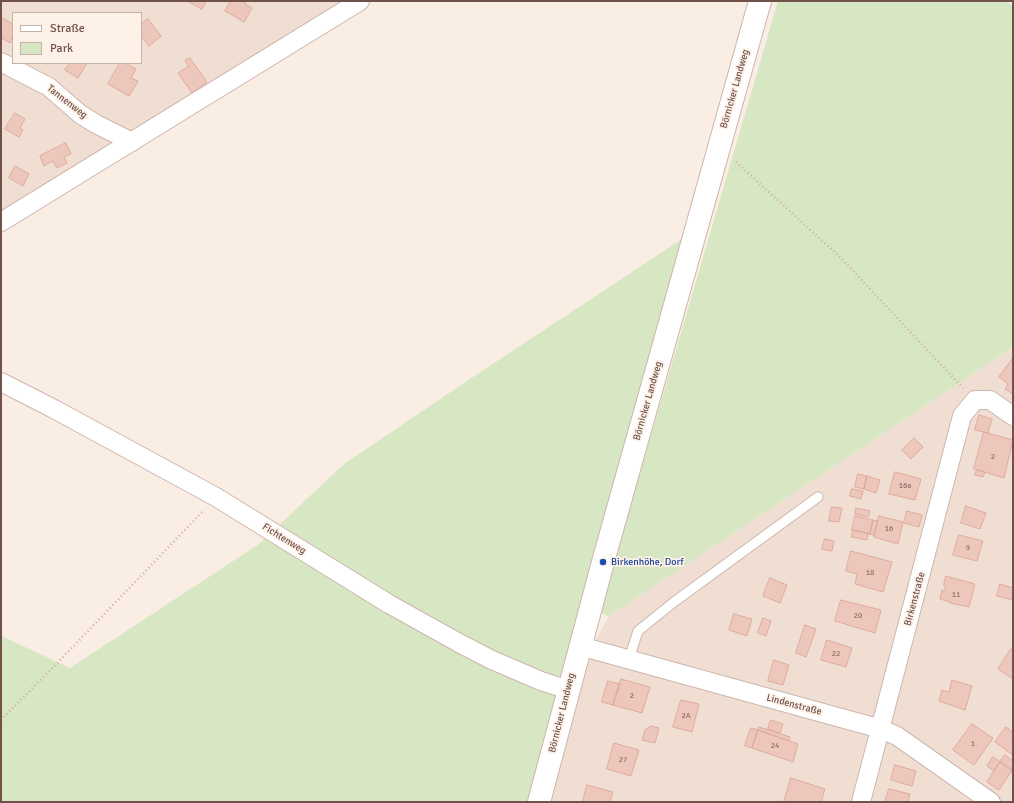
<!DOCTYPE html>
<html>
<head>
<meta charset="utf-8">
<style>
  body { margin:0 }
  #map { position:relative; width:1014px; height:803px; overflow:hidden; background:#faede3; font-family:Signika,sans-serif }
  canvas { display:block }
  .frame { position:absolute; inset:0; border:2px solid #70524b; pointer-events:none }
  .legend { position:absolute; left:12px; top:12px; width:130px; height:52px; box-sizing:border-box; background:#fef2e8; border:1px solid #c5b2a9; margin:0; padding:5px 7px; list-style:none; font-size:12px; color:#70524b }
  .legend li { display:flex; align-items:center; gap:8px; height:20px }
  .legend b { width:20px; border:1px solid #c5b2a9 }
</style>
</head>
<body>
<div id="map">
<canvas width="1014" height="803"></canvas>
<div class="frame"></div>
<ul class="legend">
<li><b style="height:5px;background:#fff"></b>Straße</li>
<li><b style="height:11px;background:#d7e7c3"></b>Park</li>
</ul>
</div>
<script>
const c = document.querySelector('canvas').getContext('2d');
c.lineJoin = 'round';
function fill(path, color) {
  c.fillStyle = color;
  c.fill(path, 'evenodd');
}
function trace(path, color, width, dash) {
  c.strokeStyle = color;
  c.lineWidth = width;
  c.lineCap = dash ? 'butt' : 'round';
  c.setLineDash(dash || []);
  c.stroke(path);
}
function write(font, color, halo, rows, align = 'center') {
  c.font = font + ' Signika,sans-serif';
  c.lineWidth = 3.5;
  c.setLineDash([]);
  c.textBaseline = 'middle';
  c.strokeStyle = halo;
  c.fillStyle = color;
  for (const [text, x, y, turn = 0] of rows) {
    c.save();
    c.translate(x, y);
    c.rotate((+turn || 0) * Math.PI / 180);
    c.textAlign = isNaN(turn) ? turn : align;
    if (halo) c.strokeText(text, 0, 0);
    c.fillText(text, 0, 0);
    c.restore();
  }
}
const residential = new Path2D(`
  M1 1H372L1 234ZM13 13H141V63H13Z
  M1013 347V802H549L585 659 609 616Z`);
const green = new Path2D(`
  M778 1H1006L1013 6V347L609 616 599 613Z
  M688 235 529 802H1V636L70 668 259 544 344 464 467 381Z`);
const building = new Path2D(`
  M188 1H206L202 9Z
  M231 1H246L245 4 252 8 244 22 225 11Z
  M2 18 13 24V36L10 43 1 38V21Z
  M148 19 161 36 149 46 141 36 142 32 141 24Z
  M190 58 207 82 192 93 178 73 189 66 185 61Z
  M70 63H87L78 78 65 70Z
  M120 63H125L136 69 131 78 138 81 129 96 108 84Z
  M15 113 25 119 20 128 23 130 19 137 5 129Z
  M66 143 71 154 64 157 67 163 57 168 53 161 44 166 40 156Z
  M15 166 29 174 23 186 9 178Z
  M1013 358V394L1005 389 1008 384 999 377Z
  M979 415 992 419 988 433 975 430Z
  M984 432 1013 440 1004 478 974 469Z
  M914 438 923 447 911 459 902 450Z
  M977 470 985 472 983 477 975 475Z
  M895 472 921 479 915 500 889 494Z
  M858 474 867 476 864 489 855 487Z
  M867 476 880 480 876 493 864 489Z
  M852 489 863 491 861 499 850 496Z
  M966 506 986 513 980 529 961 523Z
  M832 507 842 508 839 522 829 521Z
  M856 508 870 511 868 517 855 514Z
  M907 511 922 515 919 527 904 523Z
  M855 516 873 520 870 534 852 530Z
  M879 516 903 522 898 544 874 537Z
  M873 520 878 521 874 535 870 534Z
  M853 530 868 533 867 540 852 537Z
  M959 535 983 541 977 561 953 555Z
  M825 539 834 541 832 551 822 549Z
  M851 551 892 562 883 592 855 584 857 574 846 571Z
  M946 576 975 584 969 607 950 603V602L940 599 942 590 944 591 946 586 944 585Z
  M770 578 787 585 780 603 763 596Z
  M1000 584 1013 588V600L997 596Z
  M841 600 881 610 875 633 835 621Z
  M734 614 752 619 747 636 729 630Z
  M763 618 771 621 766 636 758 633Z
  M805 625 816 629 806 657 796 653Z
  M827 640 852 648 846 667 821 660Z
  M1011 649 1013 651V679L998 669Z
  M774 660 789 665 783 685 768 681Z
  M621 679 650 687 642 713 613 705Z
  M952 680 972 686 965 710 939 701 942 690 949 692Z
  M608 681 620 684 613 705 602 702Z
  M681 700 699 704 692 732 673 727Z
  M771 720 783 724 780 733 768 729Z
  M972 724 993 738 974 765 953 750Z
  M652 726 659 728 655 743 642 740 645 730Z
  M759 727 790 737 789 741 758 730Z
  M1006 727 1013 732V755L995 742Z
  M751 728 758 730 752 748 745 746Z
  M758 730 798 744 793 762 752 748Z
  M614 743 639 750 631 776 607 769Z
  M1005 755 1013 761 1012 770 1000 762Z
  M993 757 1000 762 994 771 987 766Z
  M1000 762 1012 770 999 790 987 782Z
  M895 765 916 771 912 786 891 780Z
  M791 778 825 789 821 802H784Z
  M587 785 613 792 610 802H583Z
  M889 789 910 794 908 802H885Z`);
const path = new Path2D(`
  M736 162 840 257 963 388
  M1 720 67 653 204 510`);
const lane = new Path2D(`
  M629 659 638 631 674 602 818 497`);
const street = new Path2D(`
  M1 62 49 87 80 114 96 124 132 142
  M1 222 360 1
  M1 382 54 409 216 497 389 604 459 643 492 660 541 681 569 690
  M580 646 881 729 897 736 991 802
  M861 802 962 416 975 400H990L1013 416`);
const secondary = new Path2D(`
  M539 802 603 562 760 1`);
const markers = [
  [603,562,4,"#1a4fb4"]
];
const numberNames = [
  ["2",993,457],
  ["16a",905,486],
  ["16",889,529],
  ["9",968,548],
  ["18",870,573],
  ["11",956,595],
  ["20",858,616],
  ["22",836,654],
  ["2",632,696],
  ["2A",686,716],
  ["1",973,744],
  ["24",775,746],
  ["27",623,760]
];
const streetNames = [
  ["Börnicker Landweg",735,89,-74],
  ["Tannenweg",67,102,38],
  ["Börnicker Landweg",648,401,-74],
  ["Fichtenweg",284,539,32],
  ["Birkenstraße",915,599,-75],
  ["Lindenstraße",794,705,15],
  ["Börnicker Landweg",562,713,-76]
];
const transitNames = [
  ["Birkenhöhe, Dorf",611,562]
];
fill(residential, '#f1ded2');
fill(green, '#d7e7c3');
fill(building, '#eec7bc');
trace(building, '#dfab9e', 1);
trace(lane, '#cdb6ad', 11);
trace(street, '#cdb6ad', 20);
trace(secondary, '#cfb4ab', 24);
trace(path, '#d2aba0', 2.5, [1, 3]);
trace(lane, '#fff', 9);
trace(street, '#fff', 18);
trace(secondary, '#fff', 22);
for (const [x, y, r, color] of markers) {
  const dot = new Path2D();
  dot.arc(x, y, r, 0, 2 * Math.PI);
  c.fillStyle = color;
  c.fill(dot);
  trace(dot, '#fef2e8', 1.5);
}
write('8px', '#906f67', null, numberNames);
write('10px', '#70524b', '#fef2e8', streetNames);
write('10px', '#164399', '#fef2e8', transitNames, 'left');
</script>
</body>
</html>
